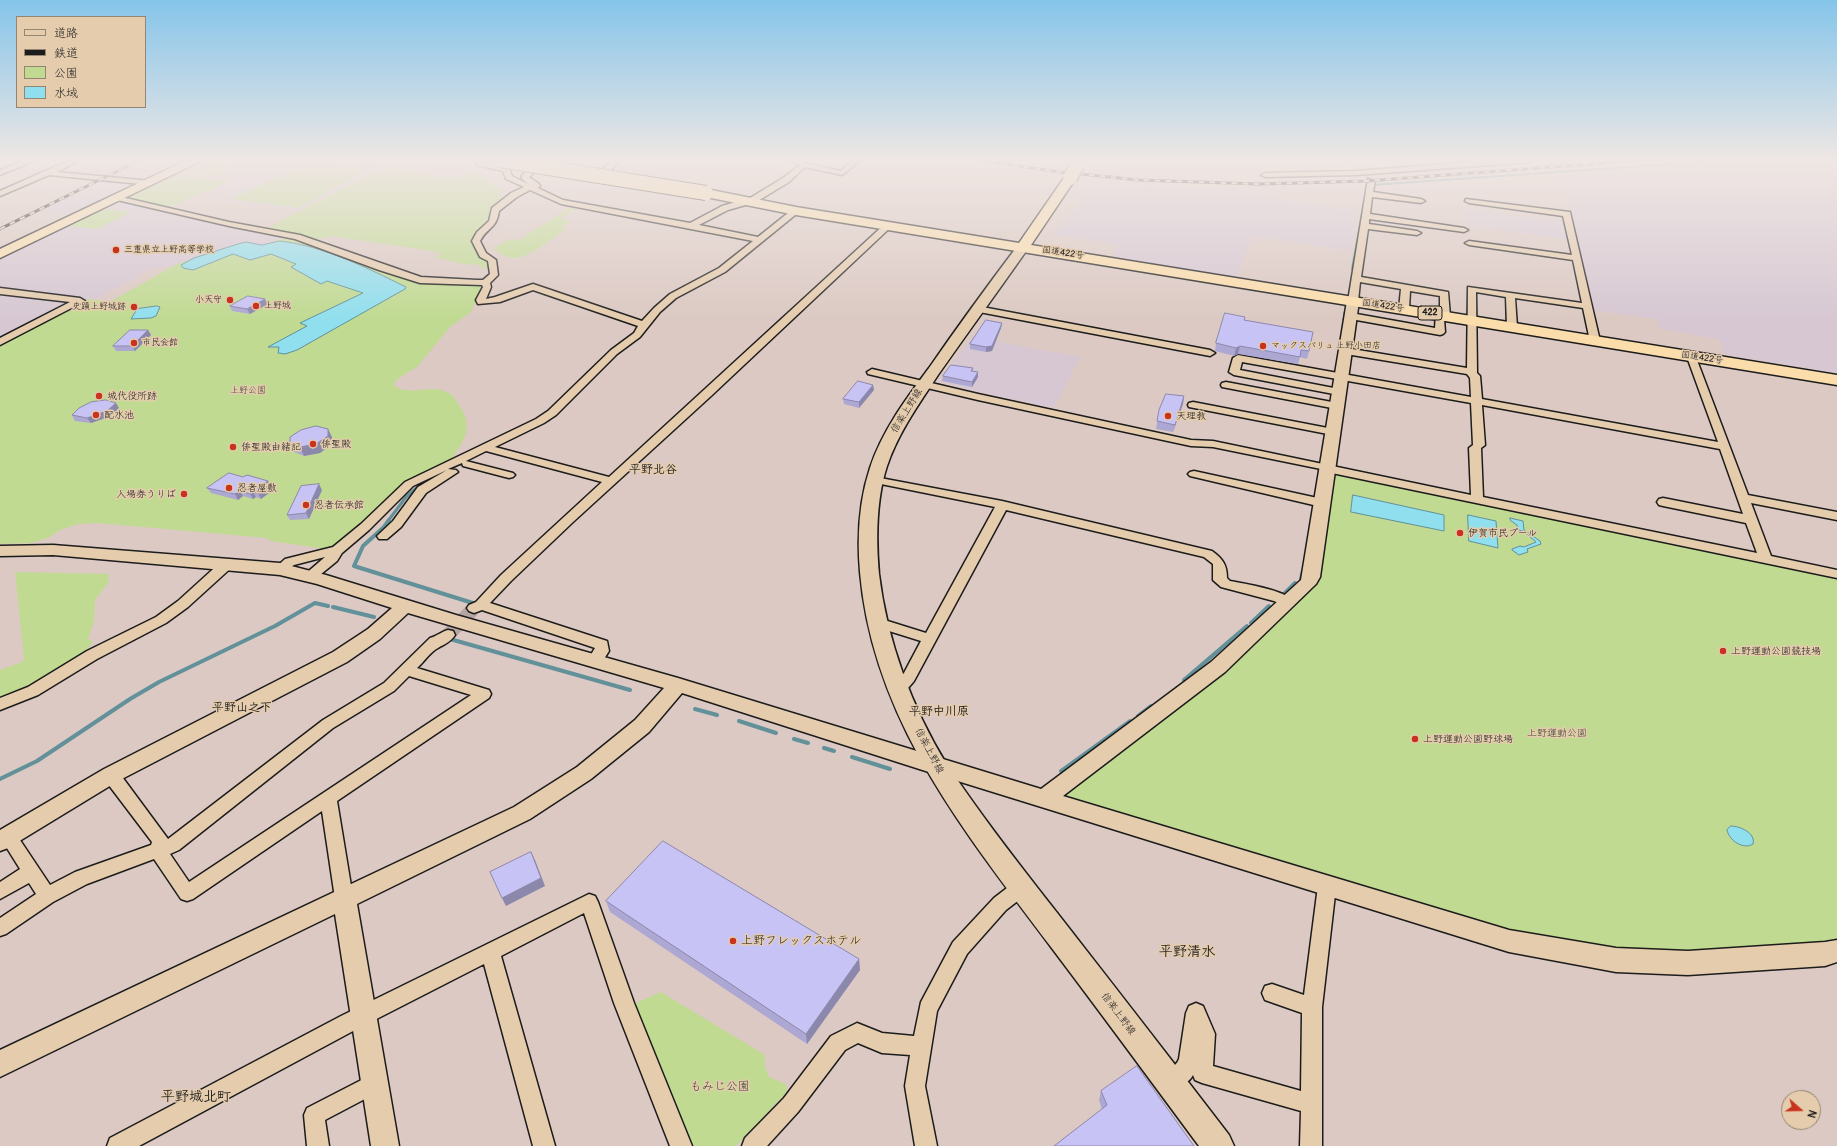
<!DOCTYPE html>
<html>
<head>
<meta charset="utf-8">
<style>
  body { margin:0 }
  #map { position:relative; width:1837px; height:1146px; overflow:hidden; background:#dcc9c3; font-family:Pangolin,"Klee One",sans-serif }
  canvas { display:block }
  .legend { position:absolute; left:16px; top:16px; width:130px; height:92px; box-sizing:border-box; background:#e5ccad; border:1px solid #958673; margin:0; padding:5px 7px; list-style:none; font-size:12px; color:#1c1c1c }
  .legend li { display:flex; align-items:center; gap:8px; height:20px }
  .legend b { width:20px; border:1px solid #958673 }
  .north { position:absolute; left:1781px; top:1090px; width:40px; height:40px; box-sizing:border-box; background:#e5ccad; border:1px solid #958673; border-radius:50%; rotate:110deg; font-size:11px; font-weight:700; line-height:16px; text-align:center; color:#1c1c1c }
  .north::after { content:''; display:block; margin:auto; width:14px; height:18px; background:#c8321e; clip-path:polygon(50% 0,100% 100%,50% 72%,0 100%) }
</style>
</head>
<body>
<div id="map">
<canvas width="1837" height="1146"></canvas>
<ul class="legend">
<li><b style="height:5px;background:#e5ccad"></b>道路</li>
<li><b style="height:5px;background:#1c1c1c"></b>鉄道</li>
<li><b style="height:11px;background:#c0da91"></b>公園</li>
<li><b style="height:11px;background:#90dfee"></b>水域</li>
</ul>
<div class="north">N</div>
</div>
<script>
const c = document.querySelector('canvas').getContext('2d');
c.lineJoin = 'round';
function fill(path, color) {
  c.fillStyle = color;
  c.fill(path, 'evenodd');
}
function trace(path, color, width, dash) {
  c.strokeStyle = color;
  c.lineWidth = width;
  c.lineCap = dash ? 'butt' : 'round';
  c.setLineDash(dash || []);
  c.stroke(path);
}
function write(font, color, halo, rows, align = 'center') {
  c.font = font + ' Pangolin,"Klee One",sans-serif';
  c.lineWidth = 3;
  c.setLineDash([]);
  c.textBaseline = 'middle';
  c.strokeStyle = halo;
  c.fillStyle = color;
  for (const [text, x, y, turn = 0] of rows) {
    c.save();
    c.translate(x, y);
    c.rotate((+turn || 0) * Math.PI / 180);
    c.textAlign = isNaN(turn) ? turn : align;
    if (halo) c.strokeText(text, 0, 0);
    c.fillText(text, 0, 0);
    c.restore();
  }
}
const built = new Path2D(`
  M321 160 355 165 366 160 383 164 297 210 224 200 233 195 208 192 230 181 209 179 238 164 208 160Z
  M1758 160H1837V373L1726 355 1719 339 1660 329 1656 319 1592 310 1577 241 1467 225V209L1573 224 1564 173Z
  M103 181 139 185 76 215 41 211Z
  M1097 181 1187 187H1265L1262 197 1357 210 1351 251 1253 236 1236 277 1112 257 1118 245 1052 234 1076 210Z
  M120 201 224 226 289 237 261 245 246 242 238 244 175 265 154 268 94 300 0 288V258L67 226 97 229 130 212 101 209Z
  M2 295 66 303 65 306 0 338V296Z
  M972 337 1080 357 1054 408 970 390 940 381Z`);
const green = new Path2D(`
  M207 161 239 164 215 176 183 172Z
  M308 162 355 168H369V170L298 208 231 199Z
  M388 165C407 167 424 177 443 178 457 180 470 172 483 174L489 183 502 189C503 211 490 223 474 237L487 259 491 269 480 268 482 265 463 264 435 257 442 253 432 251 331 236 314 240 300 235 269 229 271 226Z
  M172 175 230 181 208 192H202L168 208 124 198Z
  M572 206 578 207 560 219 571 221 561 227 566 229C554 237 528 259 514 258 506 258 500 253 493 249L509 239 519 240Z
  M101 209 131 212 97 229 67 226Z
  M289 237 344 255 349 259 417 281 481 286 482 288 471 312 450 327 417 367 399 378 393 384C407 399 434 381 452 395 454 397 455 400 457 402 465 413 468 420 466 433 464 443 456 449 453 458 432 468 410 478 392 493 372 512 353 540 326 549L271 541 267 538 98 523 78 524 60 530 48 538 31 543 0 544V344L88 299 110 302 175 265 194 258 238 244 246 242 261 245Z
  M1332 472 1837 576V948L1686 961 1509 939 1048 798 1308 584Z
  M15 572 109 574 108 583 95 600 94 621 88 639 93 642 81 656 31 689 0 701V670L22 662 24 658Z
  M661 992 765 1055V1067L769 1077 786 1084 787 1092 736 1146H688L634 1004Z`);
const water = new Path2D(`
  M280 241C324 246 367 268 406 287L405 289 297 350 285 354 278 353 279 347H268L307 326 300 323 363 293 327 281 321 284 291 267 296 264 271 254 250 260 233 254 193 270 183 268 181 265 194 258 238 244 246 242 261 245Z
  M157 306 160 307 156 316 151 318 131 319 137 309Z
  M1353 495 1444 515V531L1351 512Z
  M1468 515 1496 521 1498 548 1469 541Z
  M1510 518 1523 521 1524 530 1540 541 1541 544 1527 549 1528 552 1519 555 1512 550V549L1520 546 1524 547 1536 542 1523 531 1518 530 1517 525 1511 521Z
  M1731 826C1740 826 1756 833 1753 844 1744 850 1729 841 1727 830Z`);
const streamFar2 = new Path2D(`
  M1351 160 1350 162 1353 164
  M1371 185 1729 160
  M1352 269 1367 185V177
  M1351 281 1352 277
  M1344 316 1346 305`);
const streamFar1 = new Path2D(`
  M1344 319 1345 315
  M388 521 406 497 420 485 455 466`);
const stream = new Path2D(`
  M389 520 384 527 363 546 354 566 476 604
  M1301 579 1303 571
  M1281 597 1295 583
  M333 607 374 617
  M1251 623 1269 606
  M450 639 630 690
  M1184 680 1247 626
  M695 709 717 715
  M1138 716 1151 706
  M739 721 776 733
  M794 739 808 743
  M824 748 834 751
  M852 757 890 769
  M1061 771 1130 721
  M0 779 37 761 130 699 159 682 275 626 315 603 328 606`);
const minorTunnel = new Path2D(`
  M448 635 474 608`);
const minor = new Path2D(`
  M26 160H36L0 175V170Z
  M70 160H80L57 172 151 181 155 183 151 185 49 175 0 196V191Z
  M476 160H484L509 168 512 176 528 184 522 179V175L541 160H549L529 177 539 184 540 186 538 188 563 200 690 223 722 206 750 198 783 178 800 165 791 160H804L806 163 841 171 853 160H861L842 175 805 167 789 182 756 202 728 210 699 225 758 237 793 209H799L800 211 725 272 676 298 660 312 640 337 617 354 556 415 544 423 495 447 609 477 886 223H889L893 225 711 396 573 522 511 581 490 603 607 641 609 651C604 659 599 668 589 665L587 661 595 648 482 610 474 613 469 611 467 608 469 605 476 602 501 575 602 482 486 451 466 461 513 473 515 475 513 477 509 478 463 466 462 463 448 469 456 470 458 472 426 493 401 527 387 539H379L377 536 393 521 418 487 447 470 413 486 369 530 342 553 337 561 315 579H305L303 576 325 557 294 565 280 573 275 572 274 569 285 559 333 547 361 524 405 482 536 419 548 411 611 350 634 333 638 326 533 290 500 302 478 304 476 300 483 287 482 285 420 283 379 270 295 239 229 226 117 200 113 198 117 196 229 222 300 235 421 277 477 280H483L490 274 488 261 480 257 472 241 477 232 489 221 492 208 511 193 524 187 506 179 503 171 477 165ZM530 190 561 204 753 241 719 268 670 294 654 308 642 321 533 284 495 297 486 299 491 287 490 283 498 275 496 260 486 253 480 241C488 226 496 230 499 211L517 197Z
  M613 160H620L607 175H601V171Z
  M1497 160H1535L1532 162 1356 175 1265 177 1261 175 1265 173 1356 171Z
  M1368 179 1375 181 1373 192 1421 199 1425 201 1421 203 1372 197 1370 214 1464 228 1468 230 1464 232 1369 219V224L1417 231 1421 233 1417 235 1368 229 1361 277 1448 292 1450 316 1444 319 1445 332 1443 334 1440 335 1351 319 1346 316 1351 313 1435 328 1436 313H1440V296L1410 291 1409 309 1404 312 1399 309 1401 289 1360 282 1358 301 1353 304 1348 301Z
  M1466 199 1570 212 1600 341 1595 344 1590 341 1583 308 1515 298 1517 327 1512 330 1507 327 1506 297 1476 292 1477 373 1480 376 1482 399 1718 442 1687 357 1692 354 1695 355 1748 495 1837 512V520L1751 503 1771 556 1837 570V578L1327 472 1321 469 1213 447 1191 446 978 400 868 374 867 372 872 369 978 394 1191 440 1213 441 1471 495 1469 448 1473 445 1471 403 1242 362 1240 370 1339 389 1344 392 1339 395 1234 375 1229 372 1233 358 1238 355 1471 397 1470 378 1467 374 1346 354 1341 351 1346 348 1467 368 1468 287 1582 303 1573 260 1469 245 1465 243 1469 241 1572 255 1563 216 1469 203 1465 201ZM1482 405 1720 449 1743 514 1663 498 1659 499 1657 502 1659 505 1663 506 1746 523 1757 553 1483 497 1481 448 1485 445Z
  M0 288 80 298 85 301 0 345V338L70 302 0 294Z
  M977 306 1210 350 1215 353 1210 356 974 311 972 309 974 307Z
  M1226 382 1337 403 1342 406 1337 409 1222 387 1221 385 1222 383Z
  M1193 402 1333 429 1338 432 1333 435 1189 407 1188 405 1189 403Z
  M1194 471 1322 499 1326 500 1328 503 1326 506 1322 507 1190 476 1188 474 1190 472Z
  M875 477 1002 501 1212 551C1223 559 1227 565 1227 578L1230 581C1245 584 1286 590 1294 602L1292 605 1287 607 1274 601 1221 587 1213 580V564L1204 557 1006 510 914 681C908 688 903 696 893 693L891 689 904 673 921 641 873 626 871 623 873 620 878 618 926 633 995 507 871 482 869 480 871 478Z
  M227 560 232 561 233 564 232 567 188 607 166 623 97 659 38 695 0 710V698L28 687 87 651 156 617 178 601 222 561Z
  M448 630 453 631 455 635C450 643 444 644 438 648 430 652 424 662 417 668L489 690 491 694 489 698 337 801 353 898 350 904 344 906 338 904 335 898 322 811 193 899 187 901 181 899 154 859 87 884 53 902 6 934 0 936V918L36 894 29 883 0 899V882L20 869 0 837 2 831 8 829 14 831 50 885 75 872 151 845 152 842 105 780 103 775 105 770 111 768 117 770 168 839 323 720 384 683 430 638C437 636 441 632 448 630ZM409 676 471 695 189 882 170 854 179 850 333 728 394 691Z
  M1327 878 1333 880 1336 886 1322 1007V1146H1300L1301 1111 1202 1083 1195 1080 1193 1075C1189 1083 1177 1089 1169 1092L1162 1089 1159 1082C1163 1071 1175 1069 1179 1059L1186 1013 1189 1006 1196 1003 1203 1006 1215 1034 1213 1066 1301 1091 1302 1013 1265 1000 1262 993 1265 986 1272 984 1304 995 1318 886 1321 880Z
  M1022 879 1028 881 1031 887 1028 893 1006 910 967 954 937 1011 925 1086 937 1146H915L905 1086 910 1055 882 1053 858 1043 845 1050 798 1112 767 1146H742L745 1138 784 1098 831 1036 857 1023 882 1033 914 1036 921 1002 953 942 994 898 1016 881Z
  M589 894 595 896 598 902 634 1003 692 1146H670L614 1003 584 913 501 956 555 1146H533L484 964 355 1030 139 1146H107L110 1138 341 1016Z
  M375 1073 382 1076 385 1083 382 1090 325 1120 329 1146H307L304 1115 307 1108Z`);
const tertiary = new Path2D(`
  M1353 297 1359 301 1320 577 1316 584 1225 672 1063 796 1509 930 1616 948 1688 951 1825 942 1837 940V962L1825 966 1688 975 1616 972 1509 952 935 774 682 693 649 732 591 779 530 819 357 904 399 1146H371L335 914 0 1077V1050L514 807 577 767 635 720 664 688 408 613 380 639 347 662 118 781 8 848 0 851V830L104 769 333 652 368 629 392 608 317 584 280 575 53 555 0 556V546L53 545 280 563 326 575 456 615 678 678 1041 789 1211 662 1301 580 1347 301Z`);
const secondary = new Path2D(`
  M1023 243 1027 244 1029 247C999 290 968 332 938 375 919 404 898 433 887 466 876 500 876 539 879 574 887 641 912 708 947 765 954 775 961 785 968 795 1001 842 1037 887 1072 932 1125 1000 1177 1067 1229 1135L1234 1146H1199C1150 1080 1101 1013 1051 947 965 832 873 721 860 572 857 537 859 501 870 468 882 431 906 399 929 368 958 326 988 285 1019 244Z`);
const trunk = new Path2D(`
  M187 160H203L0 258V249Z
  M1070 174 1074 175 1076 178 1031 245 1837 375V385L796 215 706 197 702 196 700 193 702 190 706 189 796 207 1019 243 1066 175Z`);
const rail = new Path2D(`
  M980 160 1060 172 1139 180 1259 184 1367 181 1642 160
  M0 229 140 160`);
const trunkBridge = new Path2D(`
  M499 160 706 193
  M1070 178 1077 165`);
const wall = new Path2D(`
  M268 304 250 314 232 311 230 306Z
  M1245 317 1244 320 1309 351 1307 359 1300 357 1298 364 1238 354 1234 356 1215 351 1216 343Z
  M1002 323 1001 328 992 351 986 352 970 349V344Z
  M148 330 151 335 135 351H116L113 346Z
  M973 368V371L978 377 972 387 942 381 943 376Z
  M873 385 874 390 859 408 844 404 843 399Z
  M1184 396 1183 404 1173 432 1156 429 1159 410Z
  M119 408 111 416 91 423 75 421 72 415Z
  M332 437V444L320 453 304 456 294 452 290 444Z
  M268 481 273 490 261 499 256 497 253 499 243 496 238 500 211 493 207 488Z
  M322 490 309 519 290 520 287 515Z
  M606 901 859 959 860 970 807 1044 610 912Z
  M1101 1091 1194 1146 1102 1109 1099 1100Z`);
const shadedWall = new Path2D(`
  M265 299 268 304 250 314 247 309Z
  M1002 323 1001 328 992 351 986 352V347Z
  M148 330 151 335 135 351 132 346Z
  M1240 346 1238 354 1234 356 1236 348Z
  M978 372V377L972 387V382Z
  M873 385 874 390 859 408V402Z
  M1184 396 1183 404 1173 432 1175 425Z
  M116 403 119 408 111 416 91 423 87 418Z
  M328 429 332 437V444L320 453 304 456 300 447Z
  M268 481 273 490 261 499 258 493 265 483Z
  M319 484 322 490 309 519 306 513Z
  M240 491 243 496 238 500 235 494Z
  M253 492 256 497 253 499 250 494Z
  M531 852 535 860 545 886 506 906 502 898Z
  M859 959 860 970 807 1044 806 1034Z`);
const building = new Path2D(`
  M248 296 265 299 247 309 230 306Z
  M1225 313 1245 317 1244 320 1313 332 1309 351 1301 350 1300 357 1240 346 1236 348 1216 343Z
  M986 320 1002 323 992 346 986 347 970 344Z
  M130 330H148L132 346H113Z
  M951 365 973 368 971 371 978 372 972 382 943 376Z
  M858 381 873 385 859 402 843 399Z
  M1166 394 1184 396 1175 425 1157 421 1159 410Z
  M106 400 116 403 107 411 87 418 72 415 79 408 91 402Z
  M316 426 328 429V436L316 444 300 447 290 444V437L301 430Z
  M229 473 243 477 247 475 268 481 265 483 270 484 258 493 253 492 250 494 240 491 235 494 207 488Z
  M319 484 306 513 287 515 301 486Z
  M663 841 859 959 806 1034 606 901Z
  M531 852 541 878 502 898 490 872Z
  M1137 1066 1194 1146H1054L1107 1105 1101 1091Z`);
const markers = [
  [116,250,4,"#c8321e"],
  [230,300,4,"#c8321e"],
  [256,306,4,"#c8321e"],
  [134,307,4,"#c8321e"],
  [134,343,4,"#c8321e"],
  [1263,346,4,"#c8321e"],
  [99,396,4,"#c8321e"],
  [96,415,4,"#c8321e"],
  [1168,416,4,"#c8321e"],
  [313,444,4,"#c8321e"],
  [233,447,4,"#c8321e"],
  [229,488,4,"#c8321e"],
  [184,494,4,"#c8321e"],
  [306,505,4,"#c8321e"],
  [1460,533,4,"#c8321e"],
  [1723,651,4,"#c8321e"],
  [1415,739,4,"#c8321e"],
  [733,941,4,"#c8321e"]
];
const farPoinames = [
  ["三重県立上野高等学校",124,250],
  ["小天守",222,300,"right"],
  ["上野城",264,306],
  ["史蹟上野城跡",126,307,"right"],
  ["市民会館",142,343],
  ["マックスバリュ 上野小田店",1271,346]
];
const farStreetnames = [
  ["国道422号",1063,253,9],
  ["国道422号",1383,306,9],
  ["国道422号",1702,358,9]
];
const shields = [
  [1430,313,24]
];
const shieldNames = [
  ["422",1430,313]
];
const farParknames = [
  ["上野公園",248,391]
];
const poiNames = [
  ["城代役所跡",107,396],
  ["配水池",104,415],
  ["天理教",1176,416],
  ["俳聖殿",321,444],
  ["俳聖殿由緒記",241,447],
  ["忍者屋敷",237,488],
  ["入場券うりば",176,494,"right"],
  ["忍者伝承館",314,505],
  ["伊賀市民プール",1468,533],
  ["上野運動公園競技場",1731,651],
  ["上野運動公園野球場",1423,739]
];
const streetNames = [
  ["信楽上野線",907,411,-58],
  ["信楽上野線",929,751,62],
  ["信楽上野線",1118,1014,53]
];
const parkNames = [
  ["上野運動公園",1557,733]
];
const quarterNames = [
  ["平野北谷",653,470],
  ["平野山之下",242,708],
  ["平野中川原",939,712]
];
const nearPoinames = [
  ["上野フレックスホテル",741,941]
];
const nearParknames = [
  ["もみじ公園",720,1087]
];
const nearQuarternames = [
  ["平野清水",1187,952],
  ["平野城北町",196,1097]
];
fill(built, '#d6c7d2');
fill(green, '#c0da91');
fill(water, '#90dfee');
trace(water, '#62919a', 1);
trace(streamFar2, '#62919a', 2);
trace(streamFar1, '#62919a', 3);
trace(stream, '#62919a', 4);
trace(minorTunnel, '#b6a6a2', 14, [14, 7]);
trace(minor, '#1c1c1c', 3);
trace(tertiary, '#1c1c1c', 3);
trace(secondary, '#1c1c1c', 3);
trace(trunk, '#1c1c1c', 3);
fill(minor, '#e5ccad');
fill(tertiary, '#e5ccad');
fill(secondary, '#e5ccad');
fill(trunk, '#fbddab');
trace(rail, '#1c1c1c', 3);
trace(rail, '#e5ccad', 2, [5.5]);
trace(trunkBridge, '#1c1c1c', 16, []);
trace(trunkBridge, '#fbddab', 14);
fill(wall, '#aca8d3');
fill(shadedWall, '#8c88ac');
fill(building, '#c8c3f5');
trace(building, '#8c88ac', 1);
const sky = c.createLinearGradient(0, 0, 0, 321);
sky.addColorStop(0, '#85c5ea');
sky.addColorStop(0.5, '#efe7e4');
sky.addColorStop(1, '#efe7e400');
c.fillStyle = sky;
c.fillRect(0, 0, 1837, 321);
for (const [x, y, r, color] of markers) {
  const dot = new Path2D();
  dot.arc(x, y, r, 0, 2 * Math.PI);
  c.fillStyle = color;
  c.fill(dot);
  trace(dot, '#e5ccad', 1.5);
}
write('9px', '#1c1c1c', '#e5ccad', farPoinames, 'left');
write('9px', '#1c1c1c', '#e5ccad', farStreetnames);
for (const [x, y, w] of shields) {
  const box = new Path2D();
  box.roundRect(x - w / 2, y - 7, w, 14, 3);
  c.fillStyle = '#e5ccad';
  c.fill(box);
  trace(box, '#1c1c1c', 1);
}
write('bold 9px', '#1c1c1c', null, shieldNames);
write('9px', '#3d4233', '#e5ccad', farParknames);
write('10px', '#1c1c1c', '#e5ccad', poiNames, 'left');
write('10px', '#1c1c1c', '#e5ccad', streetNames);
write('10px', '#3d4233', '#e5ccad', parkNames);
write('bold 12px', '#1c1c1c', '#e5ccad', quarterNames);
write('12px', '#1c1c1c', '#e5ccad', nearPoinames, 'left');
write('12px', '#3d4233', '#e5ccad', nearParknames);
write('bold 14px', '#1c1c1c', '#e5ccad', nearQuarternames);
</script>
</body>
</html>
